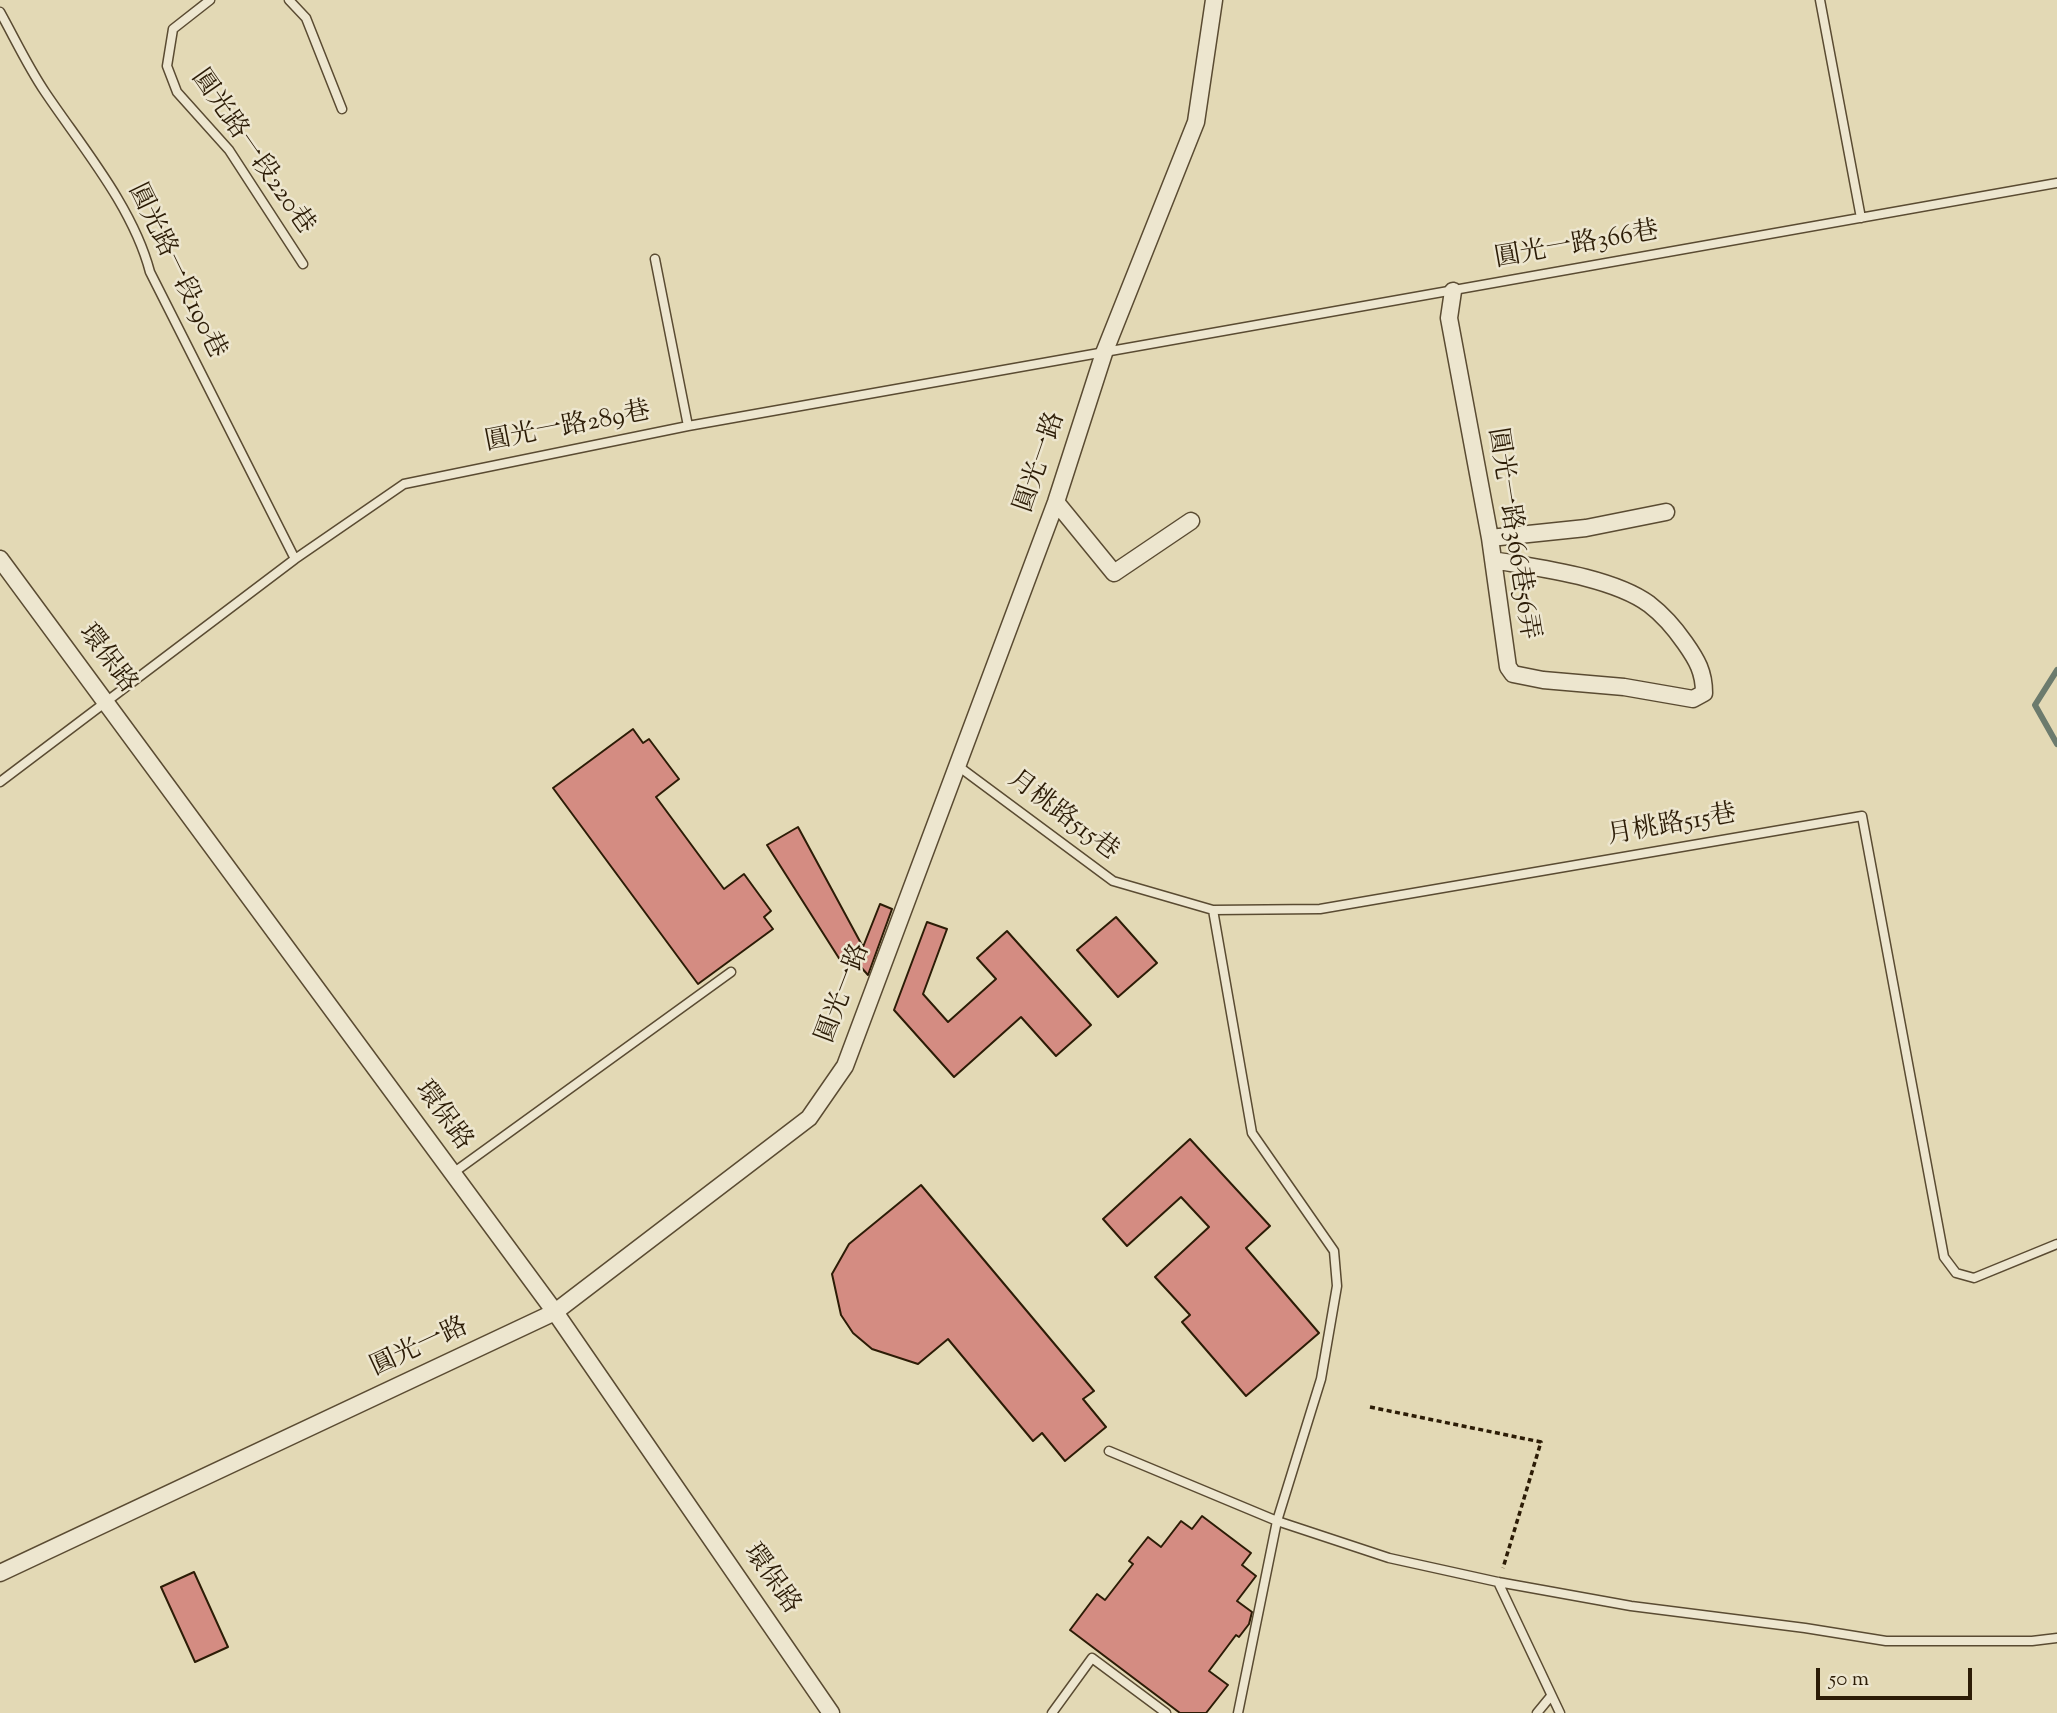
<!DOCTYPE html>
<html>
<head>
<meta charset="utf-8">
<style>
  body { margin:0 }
  #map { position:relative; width:2057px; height:1713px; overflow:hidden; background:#e3d9b5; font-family:"Sorts Mill Goudy",serif }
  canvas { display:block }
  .scale { position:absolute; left:1816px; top:1668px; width:156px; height:32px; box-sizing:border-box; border:4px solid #2c1c06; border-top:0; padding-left:9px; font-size:21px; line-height:24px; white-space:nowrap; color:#2c1c06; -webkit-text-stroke:5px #ede6cf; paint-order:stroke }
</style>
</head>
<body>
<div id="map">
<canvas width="2057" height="1713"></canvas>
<div class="scale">50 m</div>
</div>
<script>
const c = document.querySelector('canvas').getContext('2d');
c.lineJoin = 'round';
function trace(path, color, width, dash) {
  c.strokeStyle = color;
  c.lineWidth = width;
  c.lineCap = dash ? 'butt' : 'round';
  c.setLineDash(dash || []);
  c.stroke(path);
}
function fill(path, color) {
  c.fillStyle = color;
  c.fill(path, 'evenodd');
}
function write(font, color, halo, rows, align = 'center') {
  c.font = font + ' "Sorts Mill Goudy","Noto Serif TC",serif';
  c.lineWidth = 5;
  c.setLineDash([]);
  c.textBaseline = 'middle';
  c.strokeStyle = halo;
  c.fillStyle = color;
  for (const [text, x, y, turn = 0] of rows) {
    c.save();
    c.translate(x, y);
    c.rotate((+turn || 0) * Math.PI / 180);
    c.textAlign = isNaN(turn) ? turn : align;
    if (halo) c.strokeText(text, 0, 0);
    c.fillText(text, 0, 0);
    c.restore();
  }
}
const stream = new Path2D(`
  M2057 670 2035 705 2057 744`);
const building = new Path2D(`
  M633 729 643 743 649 739 679 779 656 797 724 889 744 874 771 911 764 917 773 929 698 984 553 788Z
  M798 827 863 947 880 904 892 909 868 975 859 965 857 969 848 958 842 963 767 845Z
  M1116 917 1157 963 1118 997 1077 950Z
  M927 922 947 929 923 994 948 1022 996 979 977 958 1007 931 1091 1025 1056 1056 1021 1017 954 1077 894 1010Z
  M1190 1139 1270 1226 1246 1248 1319 1333 1246 1396 1182 1322 1190 1315 1155 1277 1209 1227 1181 1197 1127 1246 1103 1219Z
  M921 1185 1094 1391 1083 1399 1106 1427 1065 1461 1042 1433 1033 1441 948 1339 918 1364 872 1349 853 1333 841 1315 832 1274 849 1244Z
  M1202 1516 1251 1553 1242 1565 1256 1576 1237 1601 1252 1612 1249 1624 1239 1637 1236 1635 1209 1671 1228 1685 1206 1713H1180L1070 1630 1097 1594 1105 1600 1133 1564 1129 1561 1148 1537 1161 1547 1181 1521 1192 1529Z
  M194 1572 228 1647 195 1662 161 1587Z`);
const path = new Path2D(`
  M1370 1407 1541 1442 1503 1568`);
const service = new Path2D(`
  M210 0 173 29 167 66 177 92 229 150 303 264
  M289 0 306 18 342 109
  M1820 0 1861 218
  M0 12C15 39 28 67 45 92 82 147 133 207 150 272L295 559
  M655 259 688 426
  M958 766 1113 881 1213 910 1320 909 1862 816 1944 1257 1956 1273 1974 1278 2057 1244
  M0 782 295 559 404 484 688 426 2057 183
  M1213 910 1252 1133 1334 1251 1337 1286 1321 1379 1277 1521 1238 1713
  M453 1173 731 972
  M1109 1451 1277 1521 1389 1558 1498 1582 1631 1606 1805 1628 1886 1641H2032L2057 1638
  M1498 1582 1560 1713
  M1052 1713 1092 1658 1166 1713
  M1537 1713 1551 1696`);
const minor = new Path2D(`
  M1453 291 1449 318 1490 538 1508 667 1513 674 1543 680 1624 687 1693 699 1704 693C1704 672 1697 660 1685 643 1676 630 1662 614 1649 604 1612 577 1538 568 1493 560
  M1056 502 1114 573 1191 521
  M1490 538 1586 528 1666 512
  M0 559 555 1312 831 1713
  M0 1573 555 1312 809 1118 845 1066 1056 502 1104 353 1196 122 1214 0`);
const streetNames = [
  ["圓光路一段220巷",251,153,55],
  ["圓光一路366巷",1577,247,-10],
  ["圓光路一段190巷",175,272,64],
  ["圓光一路289巷",568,429,-11],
  ["圓光一路",1042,463,-71],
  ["圓光一路366巷56弄",1511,534,81],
  ["環保路",106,660,53],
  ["月桃路515巷",1062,817,37],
  ["月桃路515巷",1672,827,-10],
  ["圓光一路",845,994,-69],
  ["環保路",442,1117,54],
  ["圓光一路",420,1349,-25],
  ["環保路",770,1580,55]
];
trace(stream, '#6c7b6d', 6);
fill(building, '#d48c82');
trace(building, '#2c1c06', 2);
trace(service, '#5a4b32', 11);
trace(minor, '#5a4b32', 19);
trace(path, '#2c1c06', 3.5, [5, 3.5]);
trace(service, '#ede6cf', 8);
trace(minor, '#ede6cf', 16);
write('26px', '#2c1c06', '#ede6cf', streetNames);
</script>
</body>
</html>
